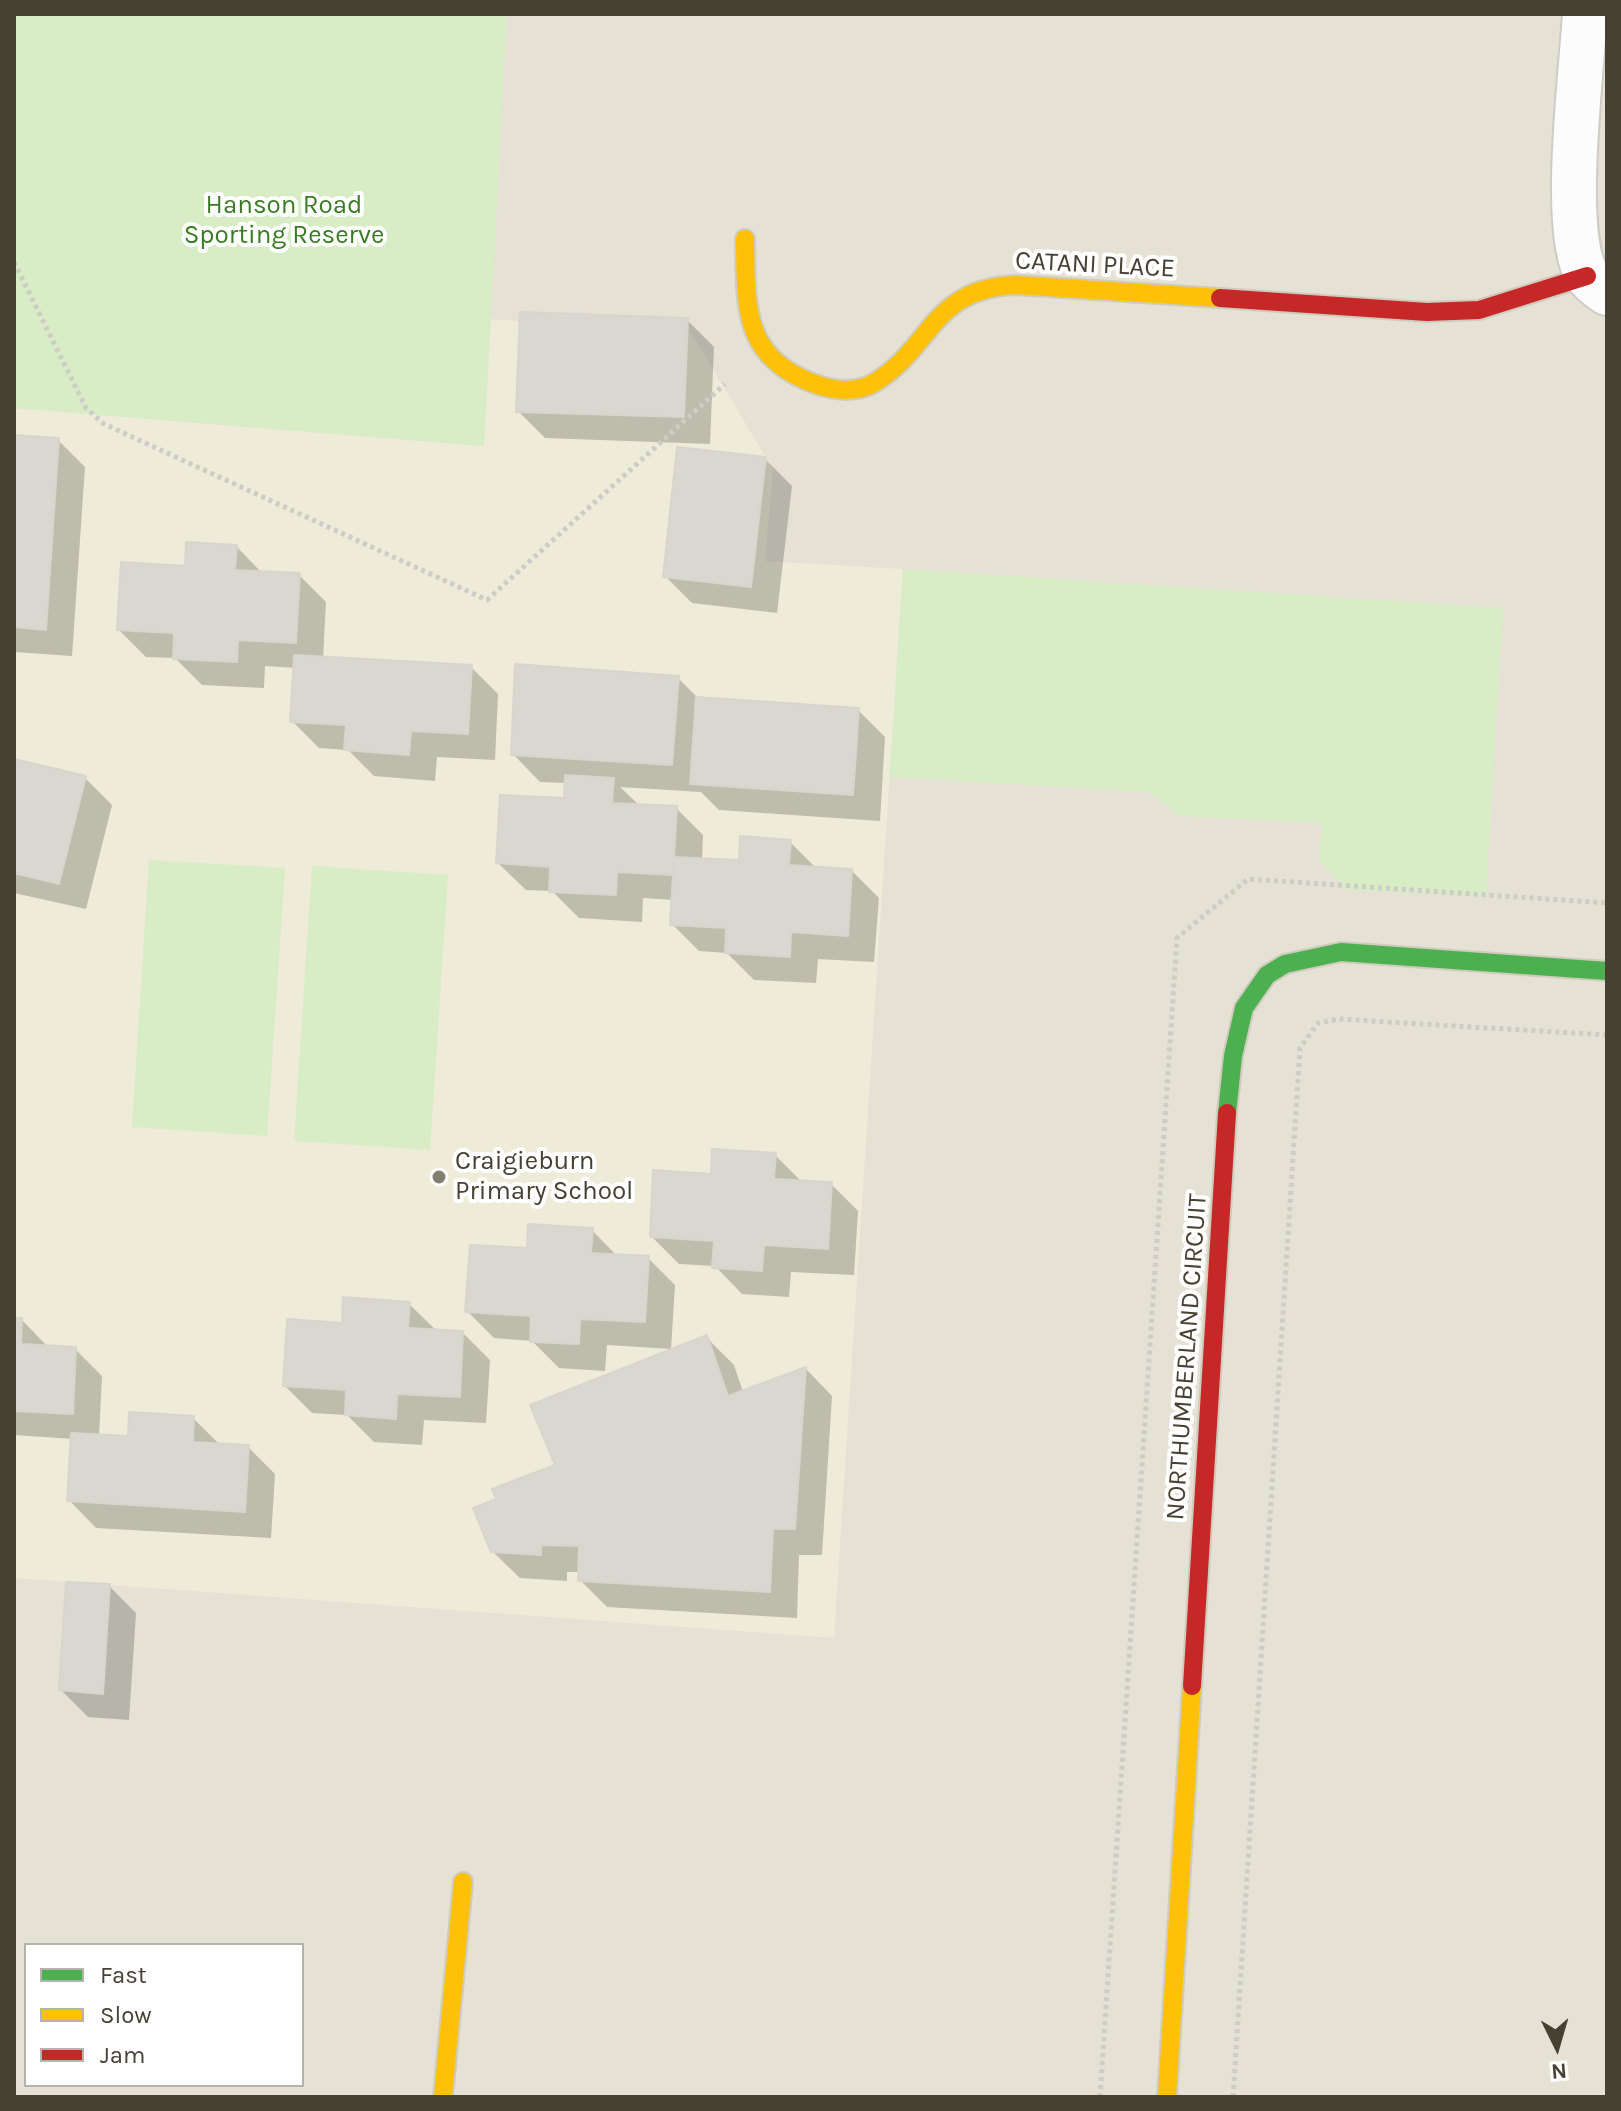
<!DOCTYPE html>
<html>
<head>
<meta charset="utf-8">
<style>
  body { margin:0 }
  #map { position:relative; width:1621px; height:2111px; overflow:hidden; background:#f0eee8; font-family:Karla,sans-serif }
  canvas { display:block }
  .frame { position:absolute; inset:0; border:16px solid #464133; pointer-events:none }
  .legend { position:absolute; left:24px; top:1943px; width:280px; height:144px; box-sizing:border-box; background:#fff; border:2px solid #b5b3ad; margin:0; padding:10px 14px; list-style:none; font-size:24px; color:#464133 }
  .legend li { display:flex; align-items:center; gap:16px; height:40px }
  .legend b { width:40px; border:2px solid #b5b3ad }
  .north { position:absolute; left:1517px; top:2007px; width:80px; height:80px; -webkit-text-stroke:6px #fff; paint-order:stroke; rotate:175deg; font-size:22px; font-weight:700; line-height:32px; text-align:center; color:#464133 }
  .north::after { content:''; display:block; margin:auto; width:28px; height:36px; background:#464133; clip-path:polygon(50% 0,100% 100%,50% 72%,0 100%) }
</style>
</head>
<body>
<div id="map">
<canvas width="1621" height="2111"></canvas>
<div class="frame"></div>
<ul class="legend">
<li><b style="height:10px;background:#4caf50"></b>Fast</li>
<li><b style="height:10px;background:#ffc107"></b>Slow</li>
<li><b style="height:10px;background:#c62828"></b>Jam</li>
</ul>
<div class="north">N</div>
</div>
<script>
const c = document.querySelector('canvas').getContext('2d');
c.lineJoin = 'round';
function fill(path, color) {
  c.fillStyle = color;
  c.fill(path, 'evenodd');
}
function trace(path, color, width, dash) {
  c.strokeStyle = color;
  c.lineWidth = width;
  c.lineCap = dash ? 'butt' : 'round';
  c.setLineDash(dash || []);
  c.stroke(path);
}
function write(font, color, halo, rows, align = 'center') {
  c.font = font + ' Karla,sans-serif';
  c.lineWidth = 8;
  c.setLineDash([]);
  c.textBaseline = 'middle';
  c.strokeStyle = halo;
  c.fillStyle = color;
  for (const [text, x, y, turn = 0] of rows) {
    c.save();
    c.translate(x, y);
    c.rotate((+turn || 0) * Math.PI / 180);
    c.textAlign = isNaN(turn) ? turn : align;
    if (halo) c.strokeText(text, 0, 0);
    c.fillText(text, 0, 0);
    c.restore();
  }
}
const residential = new Path2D(`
  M14 14H1607V2097H14ZM26 1945H302V2085H26Z`);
const education = new Path2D(`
  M491 319 691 333 773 469 765 561 903 569 834 1638 14 1578V408L483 446Z`);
const green = new Path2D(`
  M14 14H507L484 446 14 408Z
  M903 569 1503 608 1486 897 1347 890 1319 860 1322 823 1179 816 1149 792 890 777Z
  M149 860 285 868 267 1136 132 1127Z
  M312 866 448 875 430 1150 294 1141Z`);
const shadow = new Path2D(`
  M687 320 714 347 710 444 545 438 518 411Z
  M14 437 58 440 85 467 72 656 14 652Z
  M765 459 792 486 777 613 692 603 665 576Z
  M237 547 262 573 299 575 326 602 323 659 471 667 498 694 495 760 437 757 435 781 374 776 348 750 319 748 292 721 296 668 265 666 264 688 202 685 175 658 146 657 119 630 186 568Z
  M678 678 699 699 858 710 885 737 880 821 719 810 701 792 620 787 640 806 676 808 703 835 702 860 740 863 790 842 817 869 852 871 879 898 874 962 818 959 816 983 754 980 727 953 699 951 672 924 674 900 643 898 642 922 579 918 552 891 526 890 498 863 566 800V783L540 782 513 754Z
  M14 761 85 778 112 805 86 909 14 893Z
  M775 1155 803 1183 831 1184 858 1211 854 1275 791 1272 789 1297 742 1294 715 1266 679 1264 652 1237 712 1176Z
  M592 1230 617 1256 648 1258 675 1285 671 1349 607 1345 605 1371 559 1368 532 1341 494 1338 467 1311 529 1250Z
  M409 1304 438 1332 463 1333 490 1360 486 1423 424 1420 422 1445 374 1442 347 1415 312 1413 285 1386 344 1325Z
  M14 1320H22L49 1348 75 1349 102 1376 99 1437 130 1438 193 1418 220 1445 248 1447 275 1474 271 1538 96 1528 69 1500 73 1439 14 1435Z
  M707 1338 734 1365 743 1392 806 1369 832 1396 822 1555H799L797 1618 607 1607 580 1580V1572H567V1581L520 1578 492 1551 498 1500 557 1466Z
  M109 1586 136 1613 129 1720 88 1717 61 1690Z`);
const building = new Path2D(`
  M520 312 688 318 684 417 516 412Z
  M14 435 59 438 46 630 14 627Z
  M677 447 766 457 751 587 663 577Z
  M186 542 237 545 235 570 300 573 296 643 238 640 237 662 173 659 174 633 117 630 121 562 185 566Z
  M294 655 472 665 468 734 411 731 409 755 344 750 346 725 290 722Z
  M515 664 679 676 672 765 511 755Z
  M696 697 859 708 853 795 690 784Z
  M14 759 86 776 59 884 14 873Z
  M565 775 614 778 612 803 677 806 673 875 617 872 616 895 549 892 550 867 496 863 500 795 564 798Z
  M740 836 791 840 789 865 852 869 848 936 791 932 790 957 725 953 726 928 670 925 674 857 739 860Z
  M712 1149 776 1153 774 1179 832 1182 828 1249 764 1245 762 1271 712 1268 714 1241 650 1237 653 1170 711 1174Z
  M528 1224 593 1228 591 1253 649 1256 645 1322 580 1319 579 1344 530 1342 531 1316 465 1312 470 1245 527 1248Z
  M343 1297 410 1302 408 1328 463 1331 460 1397 397 1394 396 1419 345 1415 346 1390 283 1386 287 1319 342 1323Z
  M14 1318H22L21 1344 76 1347 73 1414 14 1411Z
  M707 1335 728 1396 806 1367 795 1529H773L770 1592 578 1581 579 1546 541 1545V1555L491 1552 473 1508 496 1499 492 1489 555 1465 530 1405Z
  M129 1412 194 1416 193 1442 249 1445 245 1512 67 1501 71 1433 128 1436Z
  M66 1582 110 1584 103 1694 59 1690Z`);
const path = new Path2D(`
  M14 262 86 408 104 424 487 600 725 384
  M1100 2097 1177 938 1248 879 1607 903
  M1233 2097 1300 1048 1318 1023 1338 1019 1607 1035`);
const street = new Path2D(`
  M1585 14C1582 68 1560 236 1588 277 1593 283 1601 289 1607 293`);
const fast = new Path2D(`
  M1227 1113 1233 1056 1244 1008 1267 975 1285 964 1341 952 1607 971`);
const slow = new Path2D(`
  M745 239C746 307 742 357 815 384 834 391 857 393 874 383 933 347 931 289 1015 285L1220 298
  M443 2097 463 1882
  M1167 2097 1192 1686`);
const jam = new Path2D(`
  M1220 298 1427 312 1479 310 1587 276
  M1192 1686 1227 1113`);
const markers = [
  [439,1177,8,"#827e72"]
];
const parkNames = [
  ["Hanson Road",284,206],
  ["Sporting Reserve",284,236]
];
const streetNames = [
  ["CATANI PLACE",1095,265,3],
  ["NORTHUMBERLAND CIRCUIT",1187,1357,-86]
];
const poiNames = [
  ["Craigieburn",455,1162],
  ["Primary School",455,1192]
];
fill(residential, '#e5e1d4');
fill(education, '#eeebd9');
fill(green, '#d8ecc5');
fill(shadow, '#0003');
fill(building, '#d9d7d0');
trace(building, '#d8d5cd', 2);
trace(street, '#ceccc5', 48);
trace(fast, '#cfccbe', 22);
trace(slow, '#cfccbe', 22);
trace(jam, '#cfccbe', 22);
trace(path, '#ceccc6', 5, [4, 4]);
trace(street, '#fdfcfc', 44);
trace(fast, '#4caf50', 18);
trace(slow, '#ffc107', 18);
trace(jam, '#c62828', 18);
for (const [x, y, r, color] of markers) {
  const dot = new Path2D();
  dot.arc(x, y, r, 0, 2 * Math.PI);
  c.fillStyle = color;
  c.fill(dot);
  trace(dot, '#fff', 3);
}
write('26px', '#397b23', '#fff', parkNames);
write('26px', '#464133', '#fff', streetNames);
write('26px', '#464133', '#fff', poiNames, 'left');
</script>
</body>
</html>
